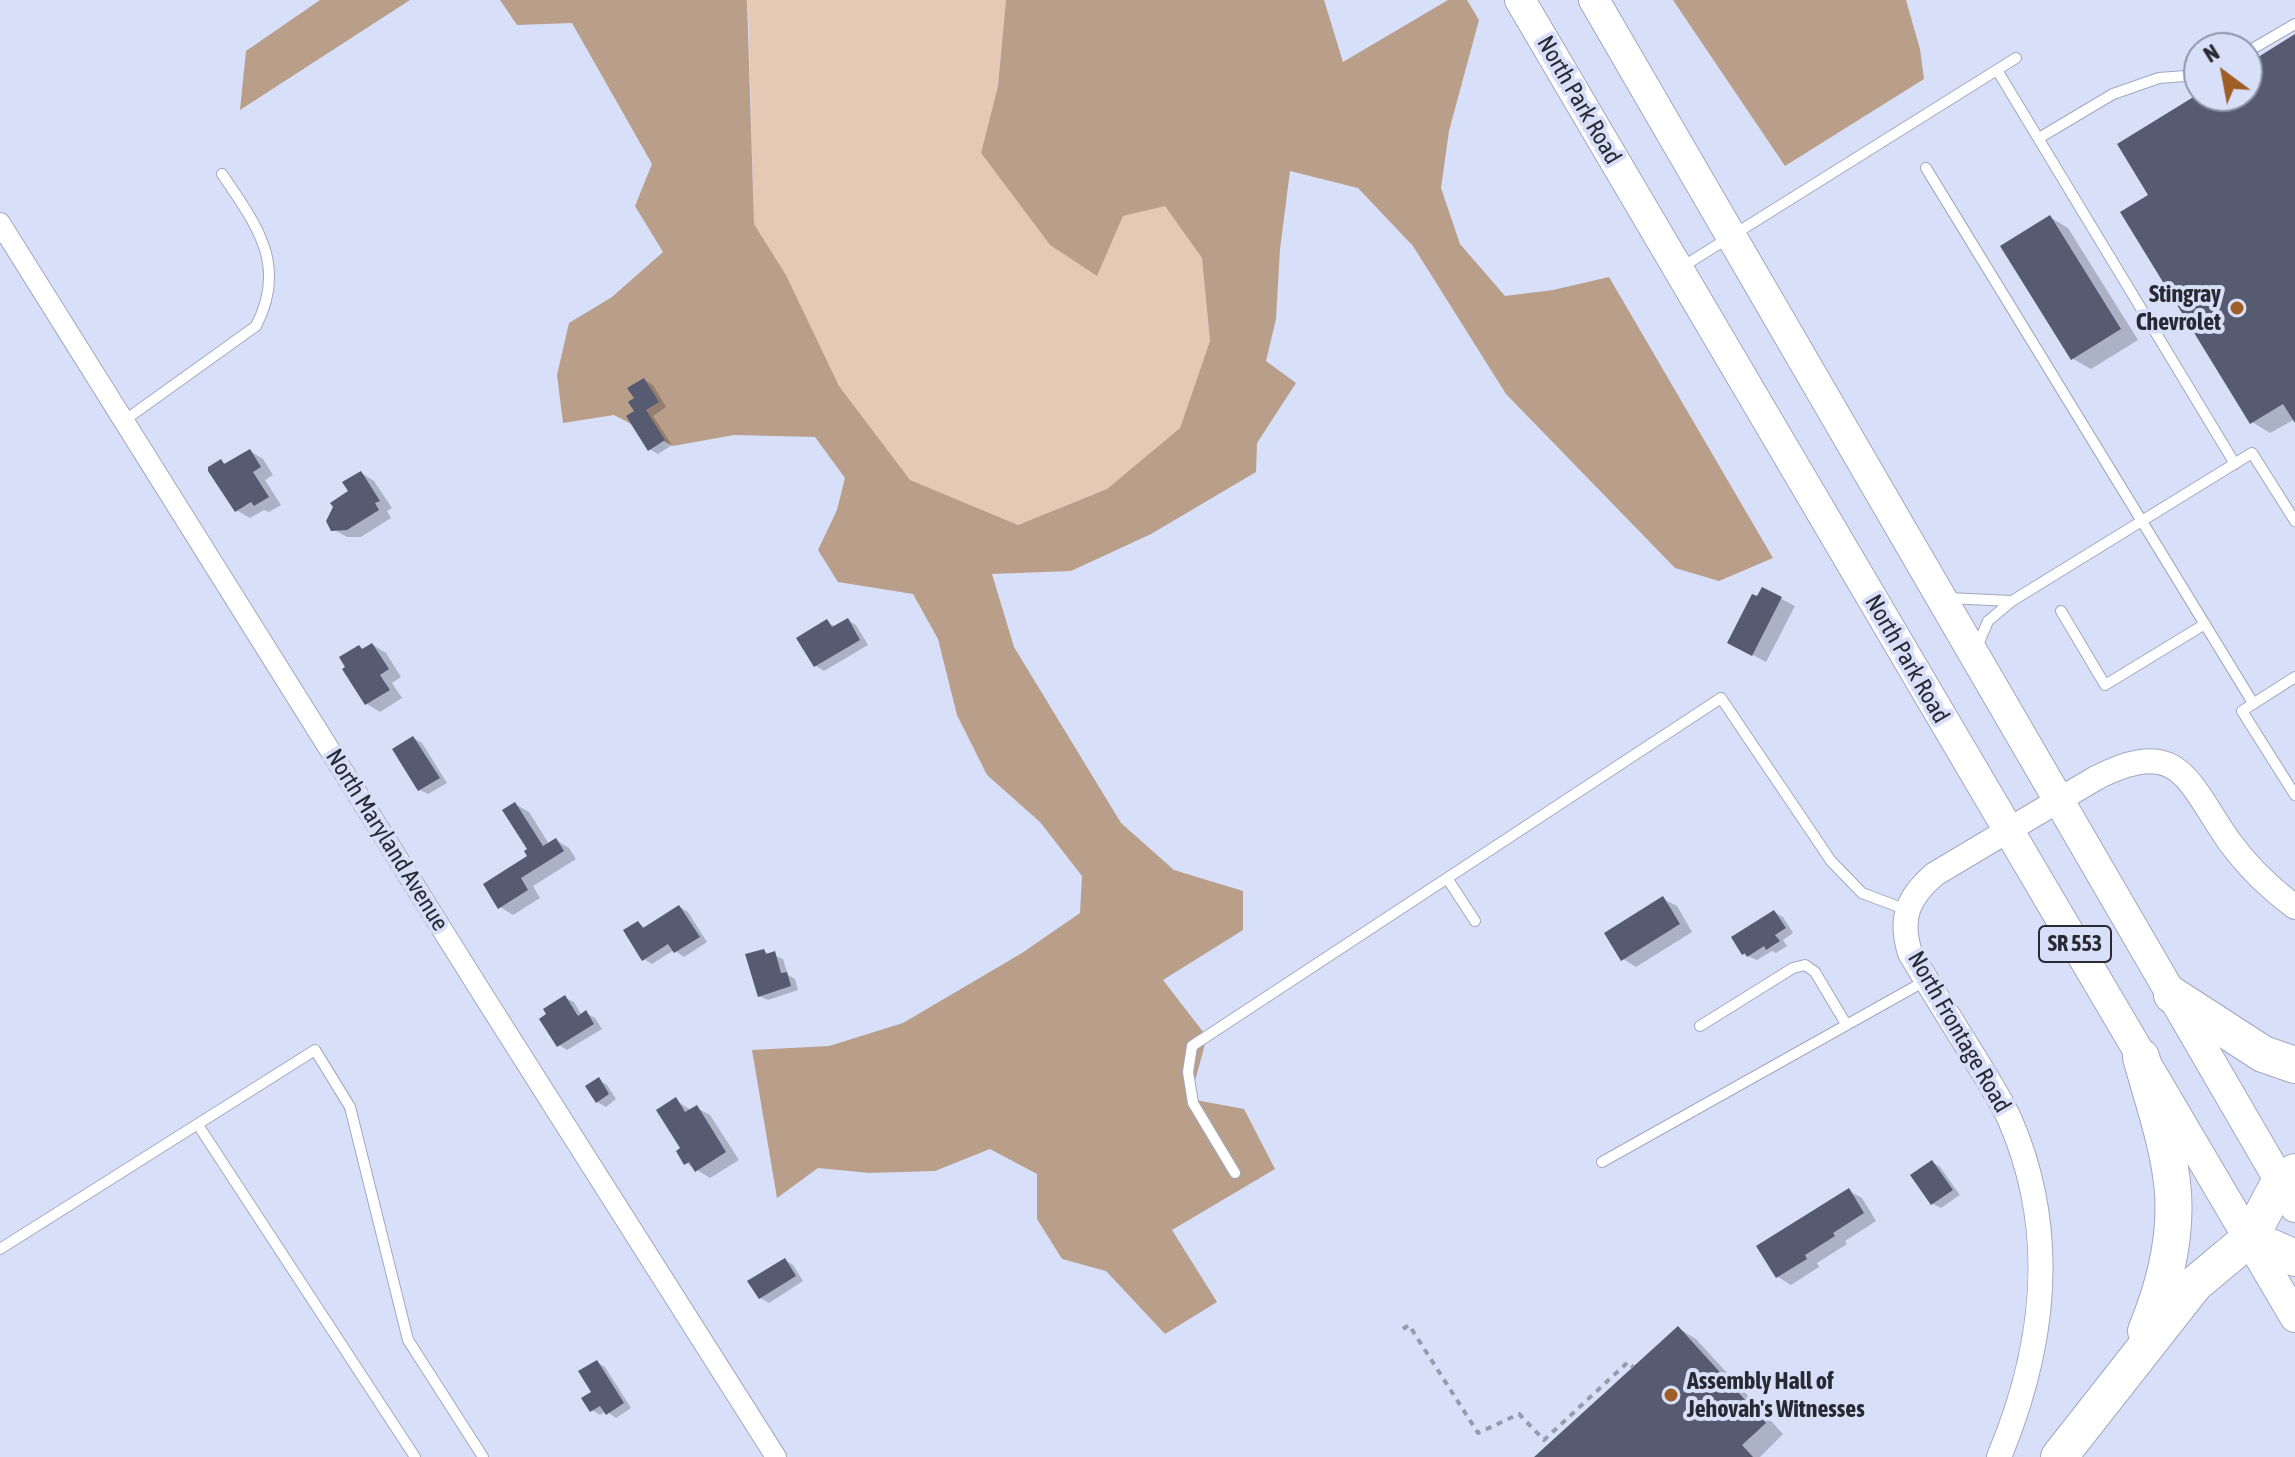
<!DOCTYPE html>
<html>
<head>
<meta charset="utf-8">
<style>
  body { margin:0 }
  #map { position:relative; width:2295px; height:1457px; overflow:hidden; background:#d8dff8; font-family:"Asap Condensed",sans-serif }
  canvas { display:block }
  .north { position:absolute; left:2183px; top:32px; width:80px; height:80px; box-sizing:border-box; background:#d8dff8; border:2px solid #9196a9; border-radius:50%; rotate:328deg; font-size:22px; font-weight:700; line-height:32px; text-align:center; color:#272933 }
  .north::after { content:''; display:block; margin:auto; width:28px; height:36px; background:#9e5e26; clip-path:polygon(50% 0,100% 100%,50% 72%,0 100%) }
</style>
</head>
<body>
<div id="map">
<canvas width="2295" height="1457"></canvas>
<div class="north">N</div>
</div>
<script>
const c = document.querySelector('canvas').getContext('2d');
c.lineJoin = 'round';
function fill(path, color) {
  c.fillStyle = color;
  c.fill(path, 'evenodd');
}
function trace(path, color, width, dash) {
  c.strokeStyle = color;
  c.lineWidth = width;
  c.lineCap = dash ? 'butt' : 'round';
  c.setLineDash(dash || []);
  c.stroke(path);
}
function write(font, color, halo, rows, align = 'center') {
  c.font = font + ' "Asap Condensed",sans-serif';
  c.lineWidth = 8;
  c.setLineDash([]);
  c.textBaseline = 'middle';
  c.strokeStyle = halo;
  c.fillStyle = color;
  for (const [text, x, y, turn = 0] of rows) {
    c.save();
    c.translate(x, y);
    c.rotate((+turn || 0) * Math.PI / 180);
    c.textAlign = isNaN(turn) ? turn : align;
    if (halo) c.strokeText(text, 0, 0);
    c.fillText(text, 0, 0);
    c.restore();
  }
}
const green = new Path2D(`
  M748 0H1006L998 86 981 153 1050 245 1097 275 1123 216 1165 205 1202 258 1210 341 1180 428 1107 489 1018 525 910 481 839 386 786 275 754 224Z`);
const forest = new Path2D(`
  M320 0H410L240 110 246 51Z
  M500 0H747L754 224 786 275 839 386 910 480 1018 525 1107 489 1180 428 1210 341 1202 258 1165 206 1123 216 1097 276 1050 245 981 153 998 86 1006 0H1324L1343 62 1448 0H1467L1479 20 1449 131 1441 188 1460 244 1505 296 1553 290 1609 277 1773 558 1719 581 1675 568 1506 394 1413 246 1358 188 1290 171 1280 249 1276 319 1266 361 1296 383 1257 443 1256 472 1151 534 1071 571 992 574 1014 647 1121 823 1174 870 1243 891V930L1163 980 1207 1037 1190 1099 1244 1109 1275 1169 1172 1230 1217 1302 1165 1334 1106 1271 1062 1259 1037 1219V1174L990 1149 935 1171 869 1173 818 1168 777 1198 752 1050 829 1046 903 1023 1022 953 1080 913 1082 876 1040 822 987 775 957 715 938 639 913 594 838 582 818 550 837 510 845 478 815 437 734 435 673 446 614 415 563 423 557 375 569 323 612 297 663 252 635 206 652 164 572 23 517 25Z
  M1673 0H1906L1920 49 1924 79 1785 166Z`);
const shadow = new Path2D(`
  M2295 37V419L2270 433 2252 422 2150 195 2119 145 2199 96H2247V66Z
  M2050 217 2068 228 2138 340 2091 369 2073 359Z
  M644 380 653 385 666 407 653 416 672 445 658 454 649 449 637 412 636 399Z
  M250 451 263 459 273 475 265 480 281 505 269 512 264 510 250 518 236 510 221 461 227 465Z
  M361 473 374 481 392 508 387 511 391 518 361 537H347L333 529Z
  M1762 589 1795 606 1766 662 1743 650Z
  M848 620 856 625 868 645 824 671 816 666 827 622 836 627Z
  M373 645 386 653 401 677 392 683 402 698 380 712 367 704 359 647 364 650Z
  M414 738 422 743 447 783 428 794 420 790Z
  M515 804 529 812 549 844 556 840 569 848 576 859 533 886 540 898 513 915 500 907 530 857Z
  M1663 899 1677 906 1692 932 1636 967 1623 959Z
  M680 907 688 912 707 942 684 957 674 950 652 964 644 959 638 923 646 928Z
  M1774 912 1783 917 1793 933 1783 940 1787 946 1776 953 1772 951 1757 960 1743 954Z
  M763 951 783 959 788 975 795 979 798 990 768 1000 759 996Z
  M565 998 574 1002 582 1016 586 1013 595 1018 602 1029 567 1050 559 1045 549 1015Z
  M599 1080 607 1085 616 1099 606 1107 597 1102Z
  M676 1100 692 1111 697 1108 710 1115 739 1160 710 1178 686 1163Z
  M1932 1162 1940 1167 1960 1195 1941 1208 1933 1204Z
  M1849 1191 1862 1198 1876 1221 1845 1241 1847 1244 1817 1263 1819 1267 1791 1285 1778 1277 1759 1247Z
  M785 1260 793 1265 803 1281 769 1303 760 1298Z
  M1678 1328 1696 1339 1783 1434 1760 1457H1537Z
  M597 1362 605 1367 631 1408 616 1418 606 1411 600 1415 592 1410Z`);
const building = new Path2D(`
  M2295 34V423L2283 404 2250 424 2120 212 2148 195 2117 144 2195 96H2247V64Z
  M2050 215 2121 329 2071 360 2000 246Z
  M644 378 659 402 646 410 665 440 648 451 626 416 634 411 628 402 634 398 627 388Z
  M250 449 261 467 253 472 269 497 254 506 251 502 235 512 208 471V467L221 459 224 464Z
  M361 471 380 501 375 503 379 510 347 530 331 531 326 521 333 507 330 503 348 491 342 482Z
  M1762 587 1782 597 1752 656 1727 643 1752 594 1757 596Z
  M848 618 860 640 814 667 796 638 827 619 832 627Z
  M372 643 389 669 380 675 390 690 365 705 342 669 345 667 339 657 359 645 362 649Z
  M413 736 440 778 418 791 392 749Z
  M515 802 543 846 556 838 564 851 521 878 528 890 498 909 483 884 527 856 524 851 527 849 502 810Z
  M1663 896 1680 924 1621 961 1604 933Z
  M679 905 700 937 674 953 668 944 642 961 623 930 638 921 643 928Z
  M1774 910 1786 928 1775 935 1780 941 1766 950 1764 946 1747 957 1745 953 1742 955 1731 937Z
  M764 949 766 954 775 951 781 973 787 972 791 986 758 997 745 954Z
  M565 995 578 1016 586 1010 594 1024 557 1047 539 1019 546 1014 543 1009Z
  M599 1077 609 1094 596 1103 585 1086Z
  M676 1097 685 1112 697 1105 726 1152 695 1172 689 1162 684 1165 676 1151 680 1148 656 1110Z
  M1932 1160 1953 1190 1931 1205 1910 1175Z
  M1849 1188 1864 1213 1833 1233 1835 1236 1805 1255 1807 1259 1776 1278 1756 1246Z
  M785 1258 796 1276 759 1299 747 1281Z
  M1678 1326 1766 1423 1742 1445 1753 1457H1534Z
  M597 1360 624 1403 606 1415 600 1406 590 1412 581 1398 591 1392 578 1371Z`);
const path = new Path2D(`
  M1403 1329 1409 1325 1478 1433 1519 1414 1544 1440 1628 1362 1633 1367`);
const service = new Path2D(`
  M2247 52 2295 24
  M1997 70 2235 464
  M2039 138 2113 94 2159 78 2199 75
  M1926 168 2253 703
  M1682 267 2016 58
  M125 420 256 326C288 265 256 224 222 174
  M1947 598 2012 601
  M2061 611 2105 685 2205 624
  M1977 647 1988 621 2012 601 2252 453 2295 521
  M2295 677 2242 711 2295 795
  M1447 878 1475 921
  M1700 1026 1793 968 1805 965 1815 972 1846 1024
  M198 1125 415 1457
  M1602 1162 1925 981
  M1235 1173 1193 1103 1188 1072 1192 1046 1721 698 1831 861 1862 893 1907 910
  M0 1249 315 1050 350 1107 408 1340 483 1457`);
const minor = new Path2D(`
  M0 223 485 998 776 1457`);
const tertiary = new Path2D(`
  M1999 1457C2045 1347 2059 1233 2010 1120 2000 1098 1986 1077 1974 1057 1952 1022 1931 988 1910 953 1899 918 1908 897 1935 874L2096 778C2180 735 2187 781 2229 841 2247 866 2271 889 2295 907`);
const primary = new Path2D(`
  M1520 0 2295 1317
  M1594 0 2295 1207`);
const motorway = new Path2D(`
  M2172 995 2263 1054 2295 1065
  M2141 1057C2152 1098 2167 1140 2172 1182 2178 1232 2165 1285 2146 1331
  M2250 1238 2295 1258
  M2059 1457 2195 1284 2250 1238 2280 1181 2295 1172`);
const markers = [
  [2237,308,8,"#9e5e26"],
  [1671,1395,8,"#9e5e26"]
];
const shields = [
  [2075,944,72]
];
const shieldNames = [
  ["SR 553",2075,944]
];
const streetNames = [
  ["North Park Road",1579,100,60],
  ["North Park Road",1907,659,60],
  ["North Maryland Avenue",387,840,58],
  ["North Frontage Road",1959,1032,60]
];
const poiNames = [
  ["Stingray",2221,294],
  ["Chevrolet",2221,322],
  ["Assembly Hall of",1687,1381,"left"],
  ["Jehovah's Witnesses",1687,1409,"left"]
];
fill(green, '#e5c9b5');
fill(forest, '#b99e8a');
fill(shadow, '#0003');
fill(building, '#565b71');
trace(service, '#a1a8c0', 12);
trace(minor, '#a1a8c0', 22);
trace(tertiary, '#a1a8c0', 26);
trace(primary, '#a1a8c0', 32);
trace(motorway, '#a1a8c0', 38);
trace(path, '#959aad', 4, [6, 6]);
trace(service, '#fff', 10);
trace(minor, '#fff', 20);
trace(tertiary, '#fff', 24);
trace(primary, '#fff', 30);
trace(motorway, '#fff', 36);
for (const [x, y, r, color] of markers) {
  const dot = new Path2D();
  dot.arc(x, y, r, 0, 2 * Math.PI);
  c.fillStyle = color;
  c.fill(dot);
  trace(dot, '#d8dff8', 3);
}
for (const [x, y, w] of shields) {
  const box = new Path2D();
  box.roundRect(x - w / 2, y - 18, w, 36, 6);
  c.fillStyle = '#d8dff8';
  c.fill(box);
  trace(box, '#272933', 2);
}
write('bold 22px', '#272933', null, shieldNames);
write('24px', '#272933', '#d8dff8', streetNames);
write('bold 24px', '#272933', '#d8dff8', poiNames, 'right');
</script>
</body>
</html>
